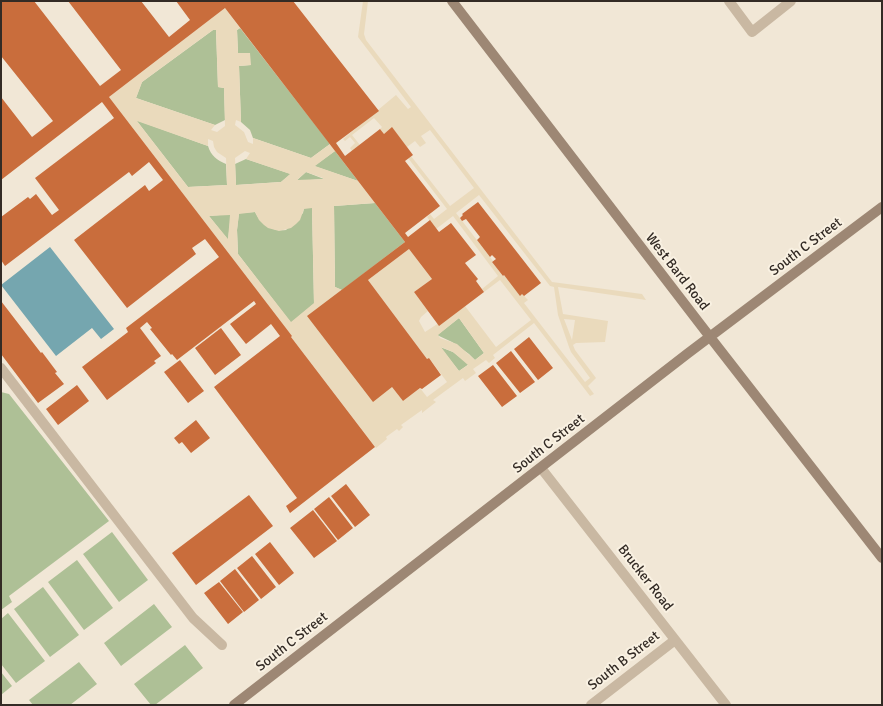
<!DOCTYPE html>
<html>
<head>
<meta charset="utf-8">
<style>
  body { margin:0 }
  #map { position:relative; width:883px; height:706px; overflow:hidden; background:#f1e7d6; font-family:Signika,sans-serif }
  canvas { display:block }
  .frame { position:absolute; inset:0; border:2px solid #332b25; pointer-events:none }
</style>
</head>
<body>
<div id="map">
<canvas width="883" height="706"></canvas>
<div class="frame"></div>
</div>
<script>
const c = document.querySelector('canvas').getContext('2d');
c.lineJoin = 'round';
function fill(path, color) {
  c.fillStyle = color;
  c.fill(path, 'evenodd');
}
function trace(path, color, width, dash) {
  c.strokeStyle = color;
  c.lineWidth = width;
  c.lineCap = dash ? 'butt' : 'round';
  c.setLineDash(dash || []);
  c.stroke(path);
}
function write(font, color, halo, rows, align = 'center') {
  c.font = font + ' Signika,sans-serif';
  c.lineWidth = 4;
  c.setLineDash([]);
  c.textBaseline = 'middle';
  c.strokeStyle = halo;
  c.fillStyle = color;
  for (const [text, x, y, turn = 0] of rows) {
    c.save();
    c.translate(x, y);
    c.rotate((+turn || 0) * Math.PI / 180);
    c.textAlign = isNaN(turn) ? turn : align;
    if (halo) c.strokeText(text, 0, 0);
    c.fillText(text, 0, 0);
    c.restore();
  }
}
const green = new Path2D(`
  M240 28 330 144 311 158 253 138 250 130 241 122 239 66 251 65 238 53 237 30Z
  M213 30H216L218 87 224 88 225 120 215 125 136 98 142 82Z
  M136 120 208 146C211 156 217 160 226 164L227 185 188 187Z
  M335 151 358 181 314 166Z
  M246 159 291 174 281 182 236 185 235 164Z
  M306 172 324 179 296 181Z
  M375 203 405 242 342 290 335 287 334 206Z
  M304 208H312L314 304 291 323 238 254 237 230 239 213 255 212C261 225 273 232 286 230L303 213Z
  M231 214 228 240 209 216Z
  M459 318 484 353 475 360 469 354 452 342 437 335Z
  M440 347 453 352 469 364 459 371Z
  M1 392 9 394 109 521 9 596 12 602 1 610Z
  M112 532 148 580 119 602 83 554Z
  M77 560 113 608 84 630 48 582Z
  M43 587 79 635 50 657 14 609Z
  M154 604 172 627 121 666 104 643Z
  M8 613 45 661 16 683 1 664V619Z
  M185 645 203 668 155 705H151L134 684Z
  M79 662 97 684 70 705H33L29 700Z
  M1 672 12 686 1 695Z`);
const plaza = new Path2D(`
  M363 1H368L364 34 366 40 552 282 642 294 646 300 558 287 563 314 608 321 605 342 576 343 573 345 575 350 596 378 588 386 594 394 590 396 534 323 493 355 495 358 489 363 486 360 473 369 476 373 465 381 463 378 433 400 436 402 422 413V410L401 425 403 427 399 431 397 429 386 437 387 439 376 448 291 337 292 336 109 97 225 8 240 28 237 30 238 53H250L251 65 239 66 241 122 236 120 235 125 244 132 248 142 253 144V138L311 158 330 144 335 151 315 166 358 181 375 203 334 206 335 287 342 290 392 387 403 401 420 388 427 397 447 382 429 358 427 359 368 280 409 249 432 279 414 292 428 311 421 317 419 321 425 332 465 306 496 347 531 320 500 280 484 292 482 289 498 276 453 216 436 229 427 217 430 214 434 219 447 209 408 158 411 156 450 206 474 188 430 130 421 136 426 143 420 147 415 141 407 147 392 128 384 134 380 129 382 127 374 118 352 135 360 145 352 151 350 148 355 143 350 137 345 141 343 139 396 95 408 109 411 107 358 37ZM213 30H216L218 87 224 88 225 126 217 132 211 130 215 125 136 98 142 82ZM137 121 208 146V139L213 141 214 147 217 152 226 158 227 185 188 187ZM245 151 250 153 246 159 290 174 281 182 236 185 235 158ZM306 172 323 178V179L297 180ZM479 195 550 286 554 287 558 315 569 347 571 352 590 378 585 382 524 303 528 300 504 275 503 276 492 262 493 261 490 257 456 213ZM312 208 314 303 291 322 238 254 237 230 239 214 255 212 259 220 264 225 268 228 279 231 291 228 296 224 300 220 304 209ZM230 215 228 239 209 216ZM459 318 484 353 475 360 457 344 440 338 438 335ZM564 319 575 320 572 340ZM441 347 453 352 468 365 459 371Z`);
const water = new Path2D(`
  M50 247 114 329 101 339 92 328 56 356 1 285Z`);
const building = new Path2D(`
  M1 1H34L100 86 121 70 68 1H141L169 37 190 20 176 1H293L379 111 336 143 345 156 380 129 384 134 392 127 413 155 405 161 440 206 405 233 408 237 430 220 439 232 451 223 476 255 465 263 478 279 476 281 484 292 439 326 414 292 432 279 409 249 368 280 427 359 429 358 441 375 422 389 420 388 403 401 392 387 373 402 307 316 405 242 225 8 109 97 292 336 291 337 375 447 290 513 286 506 297 498 214 387 280 336 271 324 246 344 230 324 256 304 254 301 177 360 172 354 171 355 150 329 152 328 147 322 140 328 161 356 154 361 156 363 107 400 82 367 128 332 126 328 219 257 205 239 192 248 196 254 127 308 74 240 145 185 149 191 163 180 149 162 132 176 129 172 5 266 1 260V217L28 197 30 199 36 194 52 215 59 210 35 178 114 118 102 102 1 180V97L32 137 53 121 1 56Z
  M478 202 541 283 524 296 522 294 520 296 504 275 503 276 492 262 496 259 492 255 490 257 477 240 480 237 466 219 462 221 460 218 463 215 462 214Z
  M1 301 41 353 42 352 57 372 55 373 64 384 38 403 1 354Z
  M221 328 241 355 215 375 195 348Z
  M529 337 553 368 538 380 514 349Z
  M511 351 535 382 520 393 496 363Z
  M180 360 204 391 188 403 164 372Z
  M493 365 517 396 502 407 478 376Z
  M77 385 89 401 58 425 46 409Z
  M196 420 210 438 191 453 182 442 179 444 174 438Z
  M346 484 370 515 355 527 331 496Z
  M249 495 273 526 196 585 172 553Z
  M329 497 353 528 338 540 314 509Z
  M313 510 337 541 314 558 290 528Z
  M270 542 294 573 279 585 255 554Z
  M252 556 276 587 261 599 237 568Z
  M235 569 259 600 244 612 220 581Z
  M219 582 243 612 228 624 204 593Z`);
const lane = new Path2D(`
  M1 368 193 618 222 645`);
const street = new Path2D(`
  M729 1 752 32 791 1
  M541 468 726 705
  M591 705 675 640`);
const secondary = new Path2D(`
  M452 1 710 337 882 558
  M234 705 687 354 882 207`);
const streetNames = [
  ["South C Street",806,247,-37],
  ["West Bard Road",677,272,52],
  ["South C Street",549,444,-38],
  ["Brucker Road",645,578,52],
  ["South C Street",292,642,-38],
  ["South B Street",624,661,-38]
];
fill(green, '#aec096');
fill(plaza, '#eadabc');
fill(water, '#75a6af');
fill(building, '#c96d3c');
trace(lane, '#c9b8a2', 10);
trace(street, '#c9b8a2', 10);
trace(secondary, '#9d8774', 10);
write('14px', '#332b25', '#f9f1e2', streetNames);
</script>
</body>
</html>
